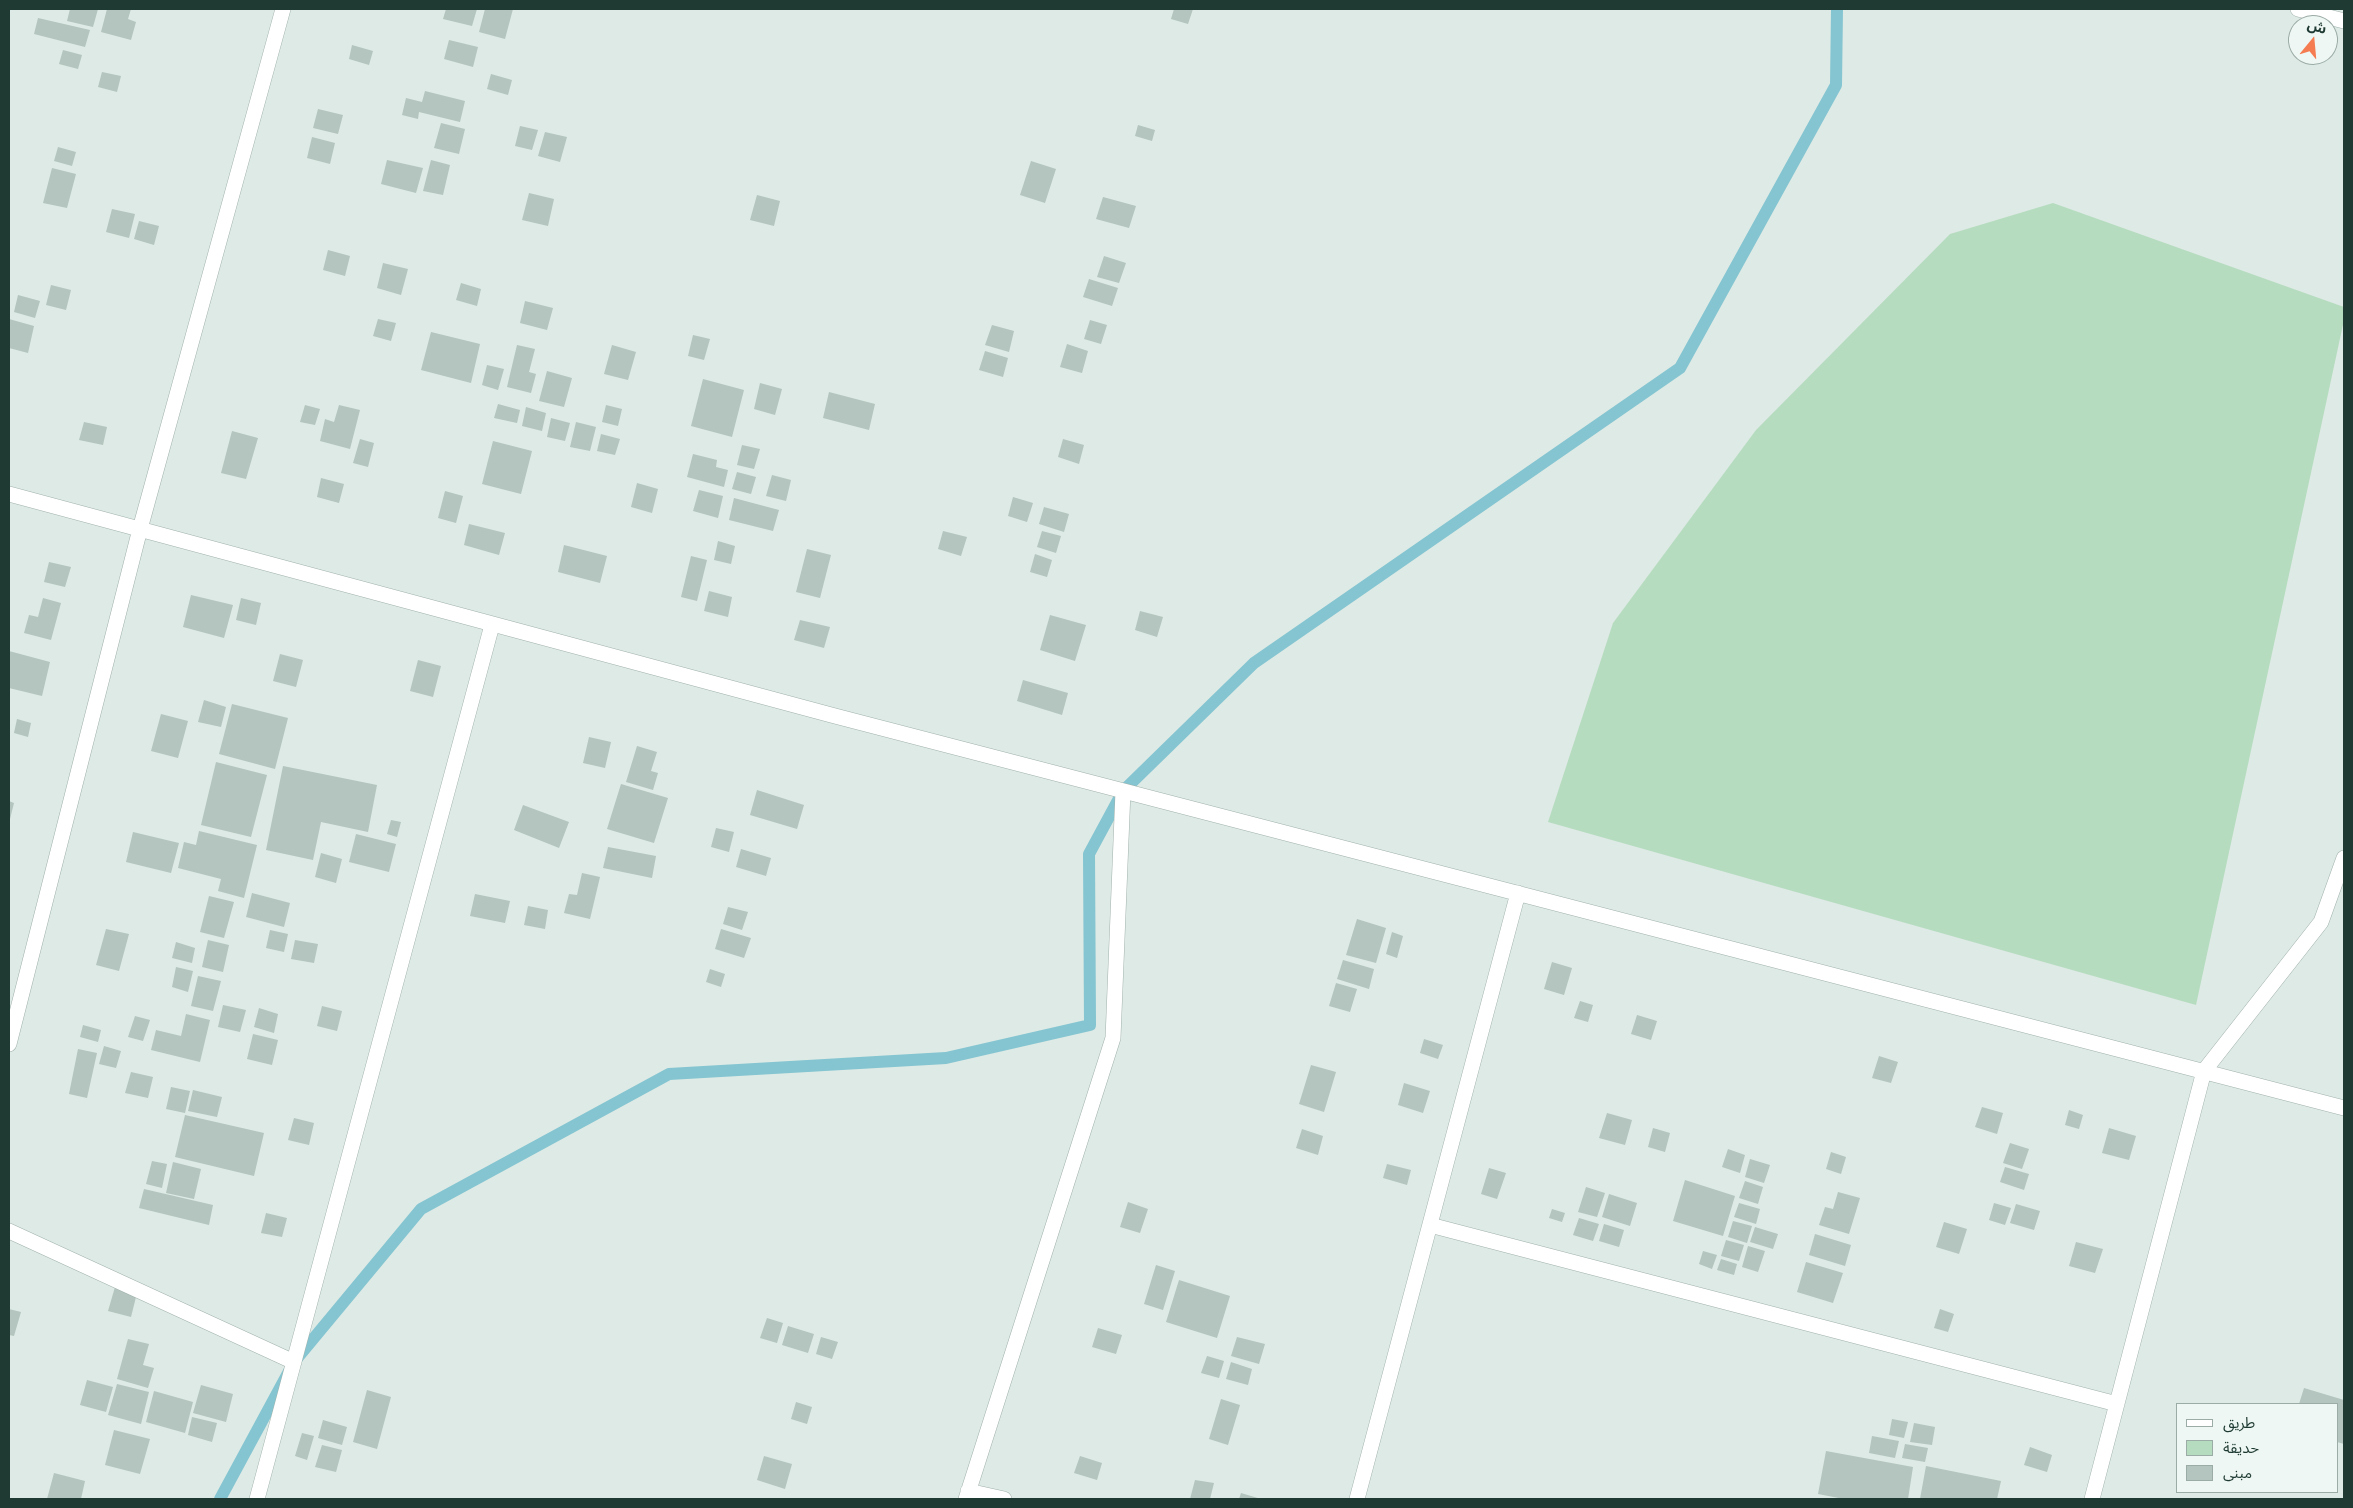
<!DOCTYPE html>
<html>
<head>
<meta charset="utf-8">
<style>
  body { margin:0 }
  #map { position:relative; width:2353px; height:1508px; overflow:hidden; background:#deeae5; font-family:Montserrat,"Noto Sans Arabic",sans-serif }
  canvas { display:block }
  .frame { position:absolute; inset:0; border:10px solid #1f3a33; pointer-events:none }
  .legend { position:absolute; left:2176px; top:1403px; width:162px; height:90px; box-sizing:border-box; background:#eef7f3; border:1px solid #9baba6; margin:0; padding:6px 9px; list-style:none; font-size:15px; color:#1f3a33 }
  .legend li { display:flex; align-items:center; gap:10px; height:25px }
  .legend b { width:25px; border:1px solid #9baba6 }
  .north { position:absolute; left:2288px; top:15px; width:50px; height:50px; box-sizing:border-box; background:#eef7f3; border:1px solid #9baba6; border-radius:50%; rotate:17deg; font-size:14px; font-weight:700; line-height:20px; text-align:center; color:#1f3a33 }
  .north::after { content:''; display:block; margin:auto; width:18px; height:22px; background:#f57b51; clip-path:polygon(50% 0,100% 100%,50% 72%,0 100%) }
</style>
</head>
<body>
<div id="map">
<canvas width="2353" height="1508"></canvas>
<div class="frame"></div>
<ul class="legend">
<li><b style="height:6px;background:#fff"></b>طريق</li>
<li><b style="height:14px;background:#b6dcc0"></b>حديقة</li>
<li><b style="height:14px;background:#b3c5be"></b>مبنى</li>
</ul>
<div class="north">ش</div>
</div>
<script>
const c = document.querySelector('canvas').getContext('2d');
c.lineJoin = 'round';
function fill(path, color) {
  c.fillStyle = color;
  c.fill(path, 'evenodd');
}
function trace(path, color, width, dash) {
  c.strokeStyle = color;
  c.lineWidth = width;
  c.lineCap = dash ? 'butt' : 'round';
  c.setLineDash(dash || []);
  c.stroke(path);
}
const green = new Path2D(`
  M2053 203 2344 307V320L2196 1005 1548 822 1613 623 1756 430 1950 234Z`);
const stream = new Path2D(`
  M220 1499 294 1362 421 1209 669 1074 946 1058 1090 1025 1089 854 1123 791 1254 663 1680 368 1836 85 1837 9`);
const building = new Path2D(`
  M70 9H98L93 27 67 21Z
  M107 9H131L128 19 136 22 131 40 101 32Z
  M446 9H477L472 26 443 19Z
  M485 9H513L505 39 479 32Z
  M1174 9H1193L1188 24 1171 19Z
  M38 18 90 30 85 47 34 34Z
  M449 40 478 47 473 67 444 59Z
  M352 45 373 51 369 65 349 59Z
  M63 50 82 55 78 69 59 64Z
  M102 72 121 76 117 92 98 87Z
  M491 74 512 80 508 95 487 89Z
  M425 91 465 101 460 122 419 112 418 119 402 115 406 98 422 102Z
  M318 109 343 115 338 134 313 128Z
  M441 123 465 129 459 154 434 148Z
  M1138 125 1155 130 1152 141 1135 136Z
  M520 126 538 130 532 150 515 146Z
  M545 132 567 137 560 162 538 156Z
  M312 137 335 143 330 164 307 158Z
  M58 147 76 152 72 166 54 161Z
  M387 160 423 168 416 193 381 184Z
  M431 160 450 165 443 195 423 191Z
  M1031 161 1056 169 1045 203 1020 195Z
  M52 168 76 174 67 208 43 203Z
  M529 193 554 199 548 226 522 220Z
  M757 195 780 201 774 226 750 220Z
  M1103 197 1136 206 1129 228 1096 219Z
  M112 209 135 214 129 238 106 232Z
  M139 221 159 226 154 245 134 239Z
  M328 250 350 256 345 276 323 270Z
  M1104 256 1126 263 1119 283 1097 277Z
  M383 263 408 269 401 295 377 288Z
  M1089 279 1118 288 1112 306 1083 297Z
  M461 283 481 289 477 306 456 300Z
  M51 285 71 290 66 310 46 305Z
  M18 295 40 301 35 318 14 312Z
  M525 301 553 308 547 330 520 323Z
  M9 319 34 326 28 353 9 348Z
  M378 319 396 323 391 341 373 336Z
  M1090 320 1107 325 1101 344 1084 339Z
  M992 325 1014 331 1009 352 985 345Z
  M431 332 480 344 471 383 421 370Z
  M693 335 710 339 704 360 688 356Z
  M1067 344 1088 351 1082 373 1060 367Z
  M517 345 535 349 529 372 536 374 531 393 507 387Z
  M612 345 636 352 628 380 604 374Z
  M985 351 1008 358 1003 377 979 370Z
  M487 365 504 369 498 390 482 385Z
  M547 371 572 378 564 407 539 401Z
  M703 379 744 390 732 437 691 426Z
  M760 383 782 389 775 415 754 409Z
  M829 392 875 404 869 430 823 418Z
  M498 404 520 410 517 423 494 418Z
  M305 405 320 409 315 425 300 422Z
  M339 405 360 410 350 449 320 441 325 419 334 422Z
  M606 405 622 409 618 426 602 422Z
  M526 407 546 413 542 431 522 426Z
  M551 418 570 423 565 441 547 437Z
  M84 422 107 427 103 445 79 440Z
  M576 422 596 427 590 451 570 447Z
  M232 431 258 438 246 479 221 473Z
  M601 434 620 439 615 455 597 451Z
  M360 439 374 443 368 467 353 463Z
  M1063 439 1084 445 1079 464 1058 457Z
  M493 441 532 451 521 494 482 484Z
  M742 445 760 449 754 469 737 465Z
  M693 454 717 460 716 467 728 470 724 487 687 477Z
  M737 472 756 477 751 494 732 489Z
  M772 475 791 480 786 501 766 496Z
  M321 478 344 484 339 503 317 497Z
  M637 483 658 489 652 513 631 507Z
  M699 490 723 496 718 518 693 511Z
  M445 491 463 496 456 523 438 518Z
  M1013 497 1033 503 1027 522 1008 516Z
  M734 498 779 510 773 531 729 520Z
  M1044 507 1069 514 1064 532 1039 524Z
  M469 524 505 533 499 555 464 545Z
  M943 531 967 537 961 556 938 549Z
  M1042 531 1061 536 1056 553 1037 547Z
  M718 541 735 546 731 564 714 560Z
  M564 545 607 556 600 583 558 572Z
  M807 549 831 555 820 598 796 592Z
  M1035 554 1052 560 1047 577 1030 572Z
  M691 556 707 560 697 601 681 597Z
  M49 562 71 567 65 587 44 582Z
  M709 591 732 597 728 617 704 611Z
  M191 595 233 605 224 638 183 627Z
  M43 598 61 603 51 640 24 633 29 615 38 617Z
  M241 598 261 603 256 625 236 620Z
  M1140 611 1163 617 1157 637 1135 630Z
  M1050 615 1086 625 1075 661 1040 650Z
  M800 620 830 627 824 648 794 640Z
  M9 651 50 662 42 696 9 688Z
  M280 654 303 660 296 687 273 681Z
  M418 660 441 666 433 697 410 691Z
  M1023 680 1068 693 1062 715 1017 701Z
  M204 700 226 707 221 727 198 722Z
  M232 704 288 718 275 769 219 754Z
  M161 714 188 721 178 758 151 751Z
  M17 719 31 723 28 737 14 733Z
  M589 737 611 742 605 768 583 763Z
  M637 746 657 752 651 771 658 773 653 790 626 782Z
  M216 762 267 775 251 837 201 825Z
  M283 766 377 785 368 832 321 822 313 860 266 850Z
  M621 784 668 798 654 843 607 829Z
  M757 790 804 805 797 829 750 815Z
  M9 801 14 803 9 823Z
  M523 805 569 822 559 848 514 830Z
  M391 820 401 822 397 837 387 834Z
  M716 828 734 832 729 852 711 847Z
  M199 831 257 845 244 898 218 891 221 879 178 868 184 842 196 845Z
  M133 832 179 843 171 873 126 862Z
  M356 834 396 844 389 872 349 862Z
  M608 847 656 856 652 878 603 868Z
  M741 849 771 858 766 876 736 867Z
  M321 853 342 859 336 883 315 877Z
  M582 873 600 877 590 919 564 913 569 894 577 895Z
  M252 893 290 903 284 927 246 917Z
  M475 894 510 901 505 923 470 916Z
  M209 896 234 902 224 938 200 932Z
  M528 906 548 910 545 929 524 925Z
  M728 907 748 912 742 930 723 924Z
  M1357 919 1386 928 1376 963 1346 955Z
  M106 929 129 934 119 971 96 965Z
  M721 929 751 938 744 958 715 949Z
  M270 930 288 934 284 952 266 948Z
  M1392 932 1403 936 1397 958 1386 954Z
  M208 940 229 945 223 972 202 967Z
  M295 940 318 944 314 963 291 959Z
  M176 942 195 948 192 963 172 958Z
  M1343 960 1374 969 1369 989 1337 979Z
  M1552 962 1572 968 1564 995 1544 989Z
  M176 967 193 971 188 992 172 987Z
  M710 969 725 974 721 987 706 982Z
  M198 976 221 981 213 1011 191 1006Z
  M1336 983 1357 989 1350 1012 1329 1006Z
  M1580 1001 1593 1005 1588 1022 1574 1018Z
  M223 1005 246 1010 240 1032 218 1027Z
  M322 1006 342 1011 337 1031 317 1026Z
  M259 1008 278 1014 274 1033 254 1027Z
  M186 1014 210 1020 200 1062 151 1050 156 1030 181 1036Z
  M1637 1015 1657 1021 1651 1040 1631 1034Z
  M135 1016 150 1020 143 1041 128 1037Z
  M83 1025 101 1030 98 1042 80 1037Z
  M253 1034 278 1040 272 1065 247 1059Z
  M1424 1039 1443 1045 1438 1059 1420 1053Z
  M104 1046 121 1051 116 1068 99 1064Z
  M78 1049 97 1053 87 1098 69 1094Z
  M1879 1056 1898 1062 1891 1083 1872 1078Z
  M1311 1065 1336 1072 1324 1112 1299 1104Z
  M131 1072 153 1077 148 1098 125 1093Z
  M1404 1083 1430 1091 1423 1113 1398 1105Z
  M171 1087 190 1091 185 1113 166 1109Z
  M193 1090 222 1097 217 1117 188 1111Z
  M1982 1107 2003 1113 1997 1134 1975 1127Z
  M2069 1110 2083 1115 2079 1129 2065 1125Z
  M1607 1113 1632 1120 1625 1145 1599 1138Z
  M185 1115 264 1133 254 1176 175 1157Z
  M294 1118 314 1123 309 1145 288 1140Z
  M1653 1128 1670 1133 1665 1152 1648 1147Z
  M2109 1128 2136 1136 2129 1160 2102 1153Z
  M1302 1129 1323 1136 1318 1155 1296 1148Z
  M2010 1143 2029 1149 2022 1169 2003 1163Z
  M1728 1149 1745 1155 1740 1173 1722 1167Z
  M1831 1152 1846 1157 1841 1174 1826 1169Z
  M1750 1159 1770 1165 1764 1183 1745 1177Z
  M152 1161 167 1164 162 1188 146 1184Z
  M173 1162 201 1169 194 1199 166 1193Z
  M1387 1164 1411 1170 1407 1185 1383 1178Z
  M2005 1167 2029 1174 2024 1190 2000 1182Z
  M1489 1168 1506 1173 1497 1199 1481 1194Z
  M1685 1180 1735 1196 1723 1236 1673 1221Z
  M1745 1181 1763 1187 1758 1204 1739 1198Z
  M1586 1187 1605 1193 1597 1217 1578 1212Z
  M144 1189 213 1205 209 1225 139 1208Z
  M1838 1192 1860 1198 1849 1234 1819 1225 1825 1207 1833 1209Z
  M1609 1194 1637 1203 1630 1226 1602 1217Z
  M1128 1202 1148 1209 1140 1233 1120 1227Z
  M1739 1203 1760 1209 1756 1224 1734 1217Z
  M1994 1203 2011 1208 2005 1225 1989 1220Z
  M2016 1204 2040 1211 2034 1230 2010 1223Z
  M1552 1209 1565 1213 1562 1222 1549 1218Z
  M266 1213 287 1218 282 1237 261 1233Z
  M1579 1218 1599 1224 1593 1241 1573 1235Z
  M1733 1221 1752 1226 1747 1243 1728 1237Z
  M1944 1222 1967 1229 1959 1254 1936 1247Z
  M1604 1224 1624 1230 1619 1247 1599 1241Z
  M1755 1227 1778 1234 1773 1249 1750 1242Z
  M1815 1234 1851 1245 1845 1266 1809 1255Z
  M1726 1240 1744 1245 1739 1261 1721 1256Z
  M2076 1242 2103 1249 2095 1273 2069 1266Z
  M1748 1246 1765 1251 1758 1272 1742 1267Z
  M1703 1251 1717 1255 1712 1269 1699 1264Z
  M1721 1259 1737 1264 1734 1275 1717 1270Z
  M1806 1262 1843 1273 1833 1303 1797 1292Z
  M1156 1265 1175 1271 1163 1310 1144 1304Z
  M1179 1280 1230 1296 1217 1338 1166 1322Z
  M115 1287 137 1293 131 1317 108 1311Z
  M9 1309 21 1312 14 1336 9 1335Z
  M1940 1309 1954 1314 1948 1332 1934 1328Z
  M767 1318 783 1323 777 1343 760 1338Z
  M788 1326 814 1334 808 1353 782 1345Z
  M1098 1328 1122 1335 1116 1354 1092 1347Z
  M821 1337 838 1342 832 1359 816 1354Z
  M1237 1337 1265 1344 1259 1364 1231 1356Z
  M128 1339 149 1344 143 1365 154 1368 148 1388 117 1379Z
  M1207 1356 1224 1361 1219 1378 1201 1373Z
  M1231 1362 1252 1369 1248 1385 1226 1379Z
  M87 1380 113 1387 106 1412 80 1405Z
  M117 1384 149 1392 141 1424 108 1415Z
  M201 1385 233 1394 226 1422 193 1413Z
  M2304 1388 2344 1400V1444L2337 1442V1404H2299Z
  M367 1390 391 1397 377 1449 353 1442Z
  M154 1391 193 1402 185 1433 146 1422Z
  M1221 1399 1240 1405 1228 1445 1209 1439Z
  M796 1402 812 1407 807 1424 791 1419Z
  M192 1417 217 1423 212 1442 188 1435Z
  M1892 1419 1908 1422 1904 1438 1889 1435Z
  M323 1420 347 1427 342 1445 318 1438Z
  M1914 1423 1935 1427 1932 1445 1910 1442Z
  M114 1430 150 1439 140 1474 105 1465Z
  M302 1433 314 1436 307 1460 295 1456Z
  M1872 1436 1899 1441 1895 1458 1869 1453Z
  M1905 1444 1928 1448 1925 1462 1902 1458Z
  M322 1445 342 1450 336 1472 315 1467Z
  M2030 1447 2052 1455 2047 1472 2024 1465Z
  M1826 1451 1913 1467 1908 1499H1844L1818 1494Z
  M764 1456 792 1464 785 1489 757 1480Z
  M1080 1456 1102 1463 1097 1480 1074 1473Z
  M1926 1466 2001 1481 1997 1499H1920Z
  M54 1473 85 1481 81 1499H47Z
  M1195 1480 1214 1483 1210 1499H1190Z
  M1241 1493 1261 1499H1239Z`);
const street = new Path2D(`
  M2298 9 2344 21
  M9 494 835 716 2344 1108
  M9 1044 140 529 283 9
  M1430 1225 2117 1404
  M9 1231 294 1362
  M968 1491 1004 1499
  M257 1499 492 625
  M966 1499 1113 1038 1123 791
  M1357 1499 1518 893
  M2092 1499 2204 1071 2321 922 2344 858`);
fill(green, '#b6dcc0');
trace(stream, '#84c5d1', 12);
fill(building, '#b3c5be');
trace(street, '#a1b2ac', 16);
trace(street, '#fff', 15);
</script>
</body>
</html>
